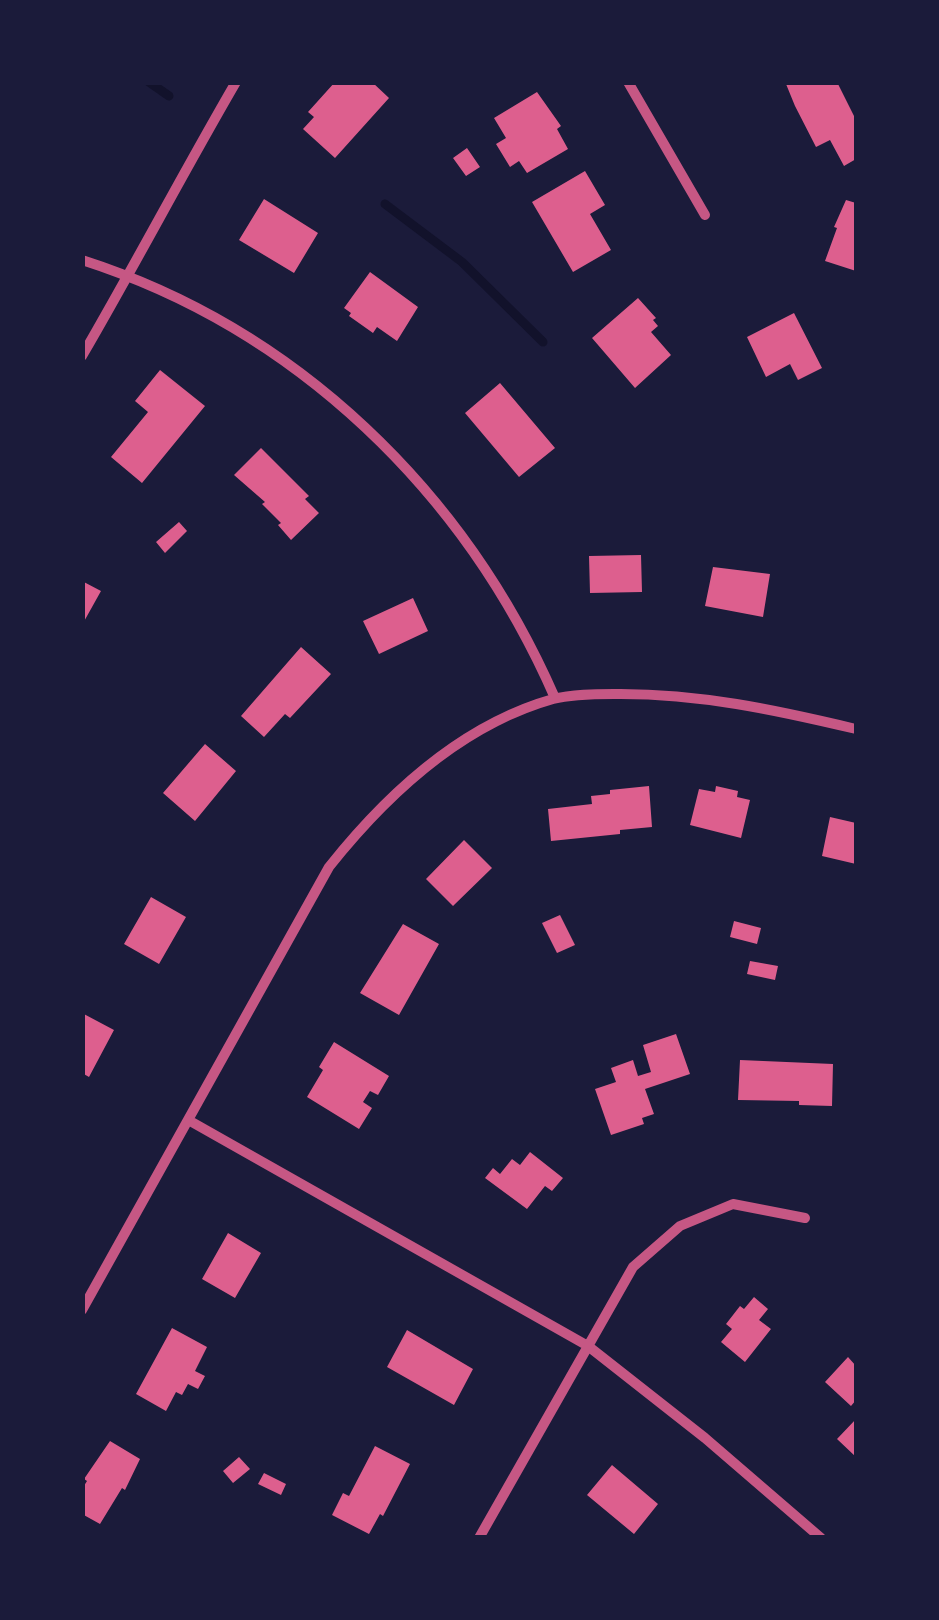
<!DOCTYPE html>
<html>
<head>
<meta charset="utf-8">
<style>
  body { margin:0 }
  #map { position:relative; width:939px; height:1620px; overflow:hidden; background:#1b1b3a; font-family:Spectral,serif }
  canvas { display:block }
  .frame { position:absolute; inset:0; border:85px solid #1b1b3a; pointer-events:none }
</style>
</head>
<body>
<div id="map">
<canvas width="939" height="1620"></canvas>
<div class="frame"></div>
</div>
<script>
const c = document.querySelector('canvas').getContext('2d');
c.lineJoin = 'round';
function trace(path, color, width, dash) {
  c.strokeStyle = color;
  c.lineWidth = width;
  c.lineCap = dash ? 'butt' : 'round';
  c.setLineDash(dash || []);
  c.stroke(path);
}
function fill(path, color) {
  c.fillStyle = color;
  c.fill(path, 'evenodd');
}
const stream = new Path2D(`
  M149 82 169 96
  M385 204 462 262 543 342`);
const building = new Path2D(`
  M335 82H372L389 98 335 158 303 129 314 117 308 112Z
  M789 82H837L856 120V159L844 166 830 140 816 147 795 106 786 84Z
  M537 92 561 126 557 129 568 149 527 173 519 161 510 167 496 144 506 138 494 118Z
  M467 148 480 167 466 176 453 158Z
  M585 171 605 205 590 214 611 250 573 272 532 202Z
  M264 199 318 233 294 273 239 240Z
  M846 200 856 203V271L825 261 837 228 834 227Z
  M370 272 418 307 397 341 377 327 373 333 349 316 351 313 344 308Z
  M638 298 656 318 653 320 658 326 651 332 671 355 635 388 592 338Z
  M794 313 822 368 798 380 790 364 766 377 747 337Z
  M160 370 205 406 142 483 111 457 148 412 135 401Z
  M500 383 555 448 519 477 465 413Z
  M261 448 309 496 305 499 319 513 291 540 278 525 281 523 262 504 265 502 234 475Z
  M179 522 187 531 165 553 156 542Z
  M641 555 642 592 590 593 589 556Z
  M713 567 770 574 763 617 705 606Z
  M82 581 101 591 82 625Z
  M413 598 428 631 379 654 363 621Z
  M301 647 331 674 290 718 285 714 264 737 241 716Z
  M205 744 236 771 195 821 163 793Z
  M649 786 652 827 620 830V834L551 841 548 809 592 804 591 796 610 794V790Z
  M716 786 738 791 737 797 750 800 741 838 690 825 699 789 715 792Z
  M830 817 856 823V864L822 856Z
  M464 840 492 868 453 906 426 879Z
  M151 897 186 917 159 964 124 944Z
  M560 915 575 945 557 953 542 923Z
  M734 921 761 928 757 944 730 937Z
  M403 924 439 944 399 1015 360 993Z
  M750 961 778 966 775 980 747 974Z
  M82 1013 114 1030 89 1077 82 1073Z
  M676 1034 690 1074 645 1089 654 1114 642 1118 644 1124 611 1135 595 1089 616 1082 611 1068 633 1060 638 1076 651 1072 643 1045Z
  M334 1042 389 1076 378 1095 370 1091 363 1102 372 1108 359 1129 307 1097 323 1070 319 1067Z
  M740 1060 833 1064 832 1106 799 1105V1101L738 1100Z
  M530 1152 563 1178 552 1191 545 1186 527 1209 485 1178 493 1168 500 1174 512 1159 520 1165Z
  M228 1233 261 1253 235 1298 202 1279Z
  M754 1297 768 1309 759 1320 771 1329 745 1362 721 1342 732 1329 726 1324 740 1306 744 1309Z
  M172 1328 207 1347 195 1371 205 1376 198 1389 188 1384 182 1395 176 1392 166 1411 136 1394Z
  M407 1330 473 1369 454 1405 387 1367Z
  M848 1357 856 1366V1400L851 1406 825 1382Z
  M856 1419V1457L837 1439Z
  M110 1441 140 1459 125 1490 122 1488 100 1524 82 1514V1489L87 1481 84 1479Z
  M375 1446 410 1464 383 1516 380 1514 369 1534 332 1515 343 1493 349 1496Z
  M239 1457 250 1469 233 1483 223 1471Z
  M612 1465 658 1504 634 1534 587 1495Z
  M264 1473 286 1484 281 1495 258 1484Z`);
const minor = new Path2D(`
  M628 82 705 215
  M82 260C297 329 465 492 555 698
  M82 356C135 265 183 173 236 82
  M190 1121 588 1346 705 1438 821 1538
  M82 1310 329 867C387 794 461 725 553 699 572 694 595 694 614 694 698 693 776 710 856 729
  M479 1538 633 1267 680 1226 733 1204 805 1218`);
trace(stream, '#12122b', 9);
fill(building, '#dd5f8e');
trace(minor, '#c65784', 10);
</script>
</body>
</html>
